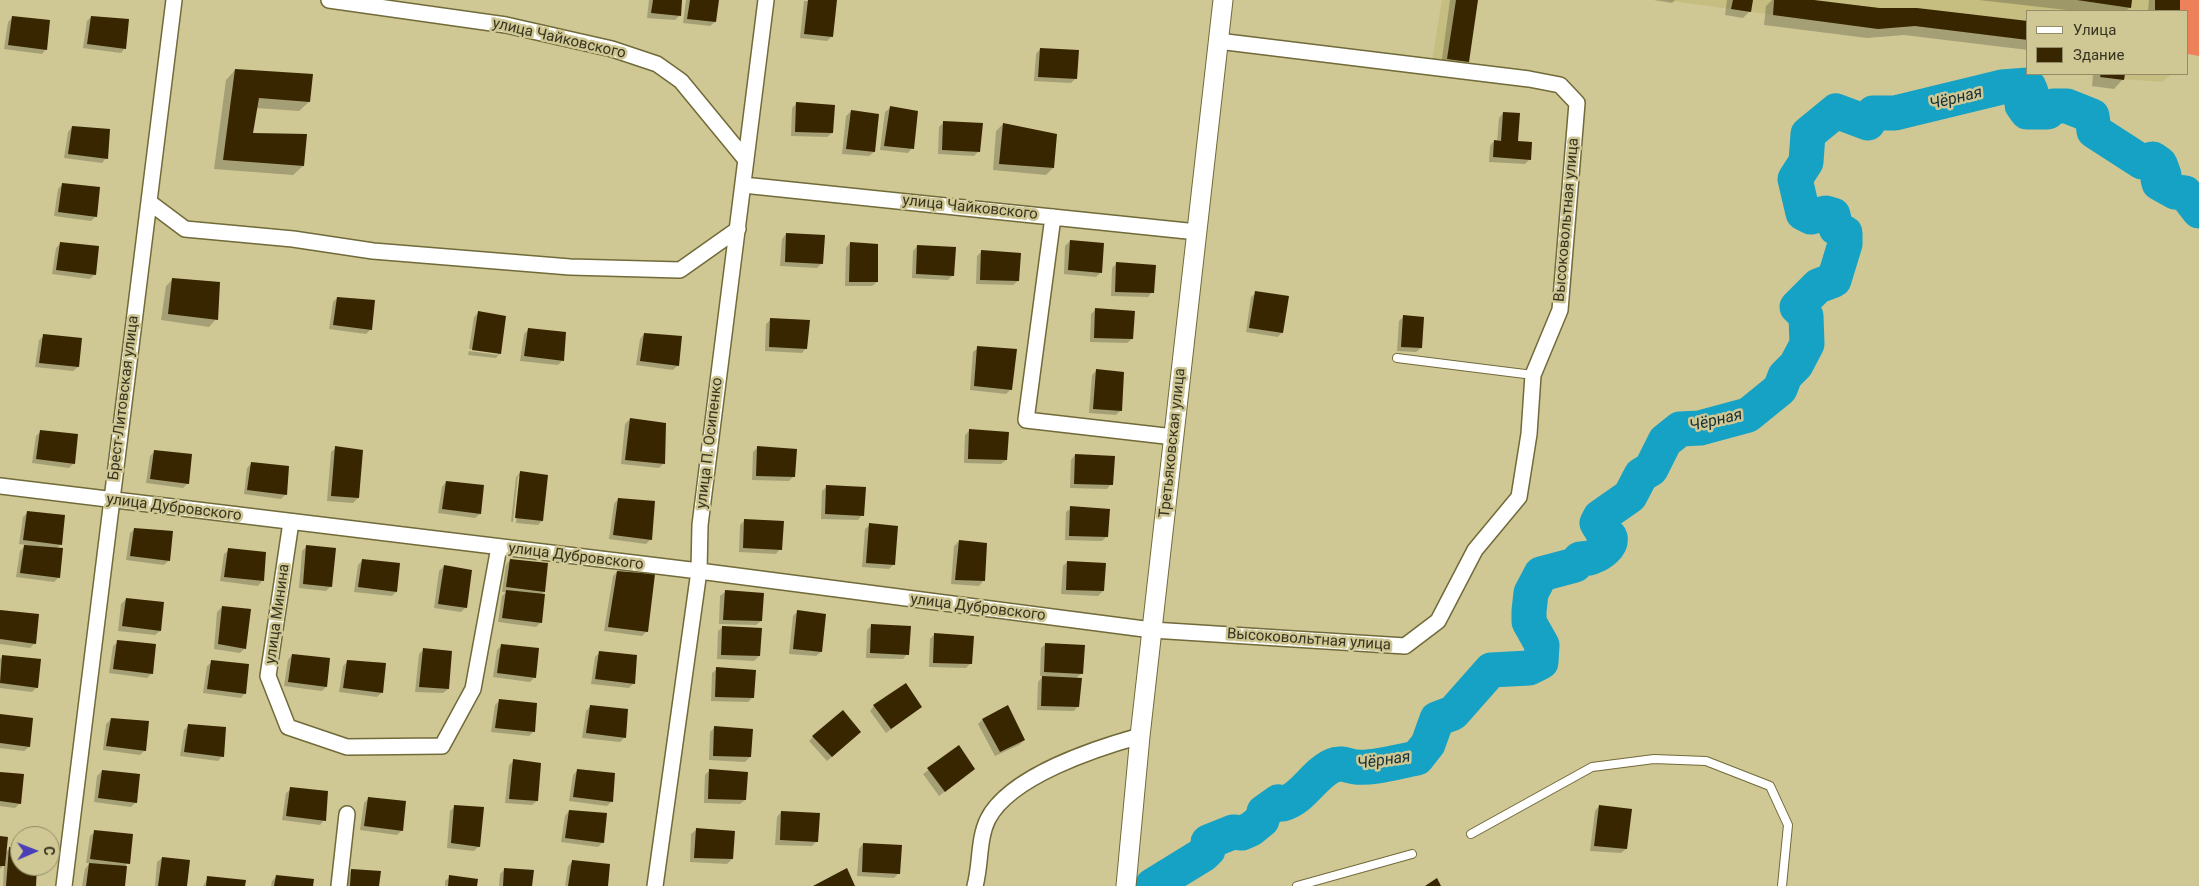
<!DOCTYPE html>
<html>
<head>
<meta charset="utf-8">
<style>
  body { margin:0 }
  #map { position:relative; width:2199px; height:886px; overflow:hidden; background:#cfc794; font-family:Roboto,sans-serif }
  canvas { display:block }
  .legend { position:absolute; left:2026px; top:10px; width:162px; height:65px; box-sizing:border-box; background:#cfc794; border:1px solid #938c66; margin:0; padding:6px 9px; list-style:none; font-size:15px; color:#383420 }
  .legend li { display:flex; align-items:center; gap:10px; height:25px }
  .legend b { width:25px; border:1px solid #938c66 }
  .north { position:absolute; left:10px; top:826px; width:50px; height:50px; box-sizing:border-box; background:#cfc794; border:1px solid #938c66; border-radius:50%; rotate:89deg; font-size:14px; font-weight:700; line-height:20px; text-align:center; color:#383420 }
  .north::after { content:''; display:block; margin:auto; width:18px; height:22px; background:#4a3fb6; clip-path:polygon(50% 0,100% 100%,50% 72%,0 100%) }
</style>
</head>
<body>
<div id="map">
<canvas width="2199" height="886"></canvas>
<ul class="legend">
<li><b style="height:6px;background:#fff"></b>Улица</li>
<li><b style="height:14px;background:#382600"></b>Здание</li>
</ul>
<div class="north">С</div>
</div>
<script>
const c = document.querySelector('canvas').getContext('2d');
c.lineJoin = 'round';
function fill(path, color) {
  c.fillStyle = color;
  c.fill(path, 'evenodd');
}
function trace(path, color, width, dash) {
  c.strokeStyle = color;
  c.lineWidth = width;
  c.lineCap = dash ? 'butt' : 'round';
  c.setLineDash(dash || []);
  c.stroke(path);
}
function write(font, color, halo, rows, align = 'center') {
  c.font = font + ' Roboto,sans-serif';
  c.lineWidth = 5;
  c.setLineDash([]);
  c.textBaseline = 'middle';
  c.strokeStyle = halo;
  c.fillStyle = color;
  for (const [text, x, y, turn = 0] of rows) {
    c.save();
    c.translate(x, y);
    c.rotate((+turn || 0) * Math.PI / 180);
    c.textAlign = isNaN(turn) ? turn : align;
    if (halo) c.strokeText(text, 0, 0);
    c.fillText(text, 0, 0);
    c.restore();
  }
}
const built = new Path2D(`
  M1442 0H1478L1469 62 1447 59 1431 68Z
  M1664 0H2180V11H2028V40L1915 26 1878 29Z
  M2101 74H2172L2162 82 2100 77Z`);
const green = new Path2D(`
  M2180 0H2199V56L2188 54V11H2180Z`);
const shadow = new Path2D(`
  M649 0H681L680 15 675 20 647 18Z
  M686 0H718L715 22 710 26 683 23Z
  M835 0 832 36 827 41 800 38 804 1Z
  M1450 0H1477L1468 62 1461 69 1441 66Z
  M1654 0H1675L1672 3Z
  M1727 0H1752L1750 11 1743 18 1725 15Z
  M1772 0H1803L2028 23V50L1904 35 1867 38 1764 25 1766 6Z
  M1979 0H2131L2130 7 2126 11H2076Z
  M2149 0H2179V11H2148Z
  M91 17 125 48 121 53 83 48 87 21Z
  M12 18 46 49 42 54 4 49 8 22Z
  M1040 49 1076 78 1071 83 1034 81 1036 54Z
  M235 70 309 102 299 111 256 108 252 134 303 166 293 175 214 169 226 80Z
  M2093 74H2124L2123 79 2114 89 2092 86Z
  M796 104 832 133 827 137 791 136 792 108Z
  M890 108 912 148 908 153 880 150 885 112Z
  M851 111 874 152 869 156 842 154 846 116Z
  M1503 113 1517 142 1529 160 1525 164 1489 162 1490 146 1494 141 1497 142 1499 118Z
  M944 122 979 151 974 156 938 154 939 127Z
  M1003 124 1053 168 1046 175 993 170 996 131Z
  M72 127 106 158 102 163 64 158 68 132Z
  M62 185 96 216 91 221 54 216 58 189Z
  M786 234 822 263 817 268 780 266 782 239Z
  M1070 241 1101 272 1096 277 1064 274 1065 246Z
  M61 243 95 274 90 279 52 274 56 248Z
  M850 243 877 282 872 286H845L846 248Z
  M917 246 953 275 948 280 912 278 913 251Z
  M982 251 1018 281 1013 285 976 284 977 256Z
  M1117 263 1152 292 1148 297 1111 296 1112 268Z
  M173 279 216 319 209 327 161 320 166 286Z
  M1256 293 1282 332 1278 337 1246 332 1251 297Z
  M337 298 371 329 366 334 329 329 333 302Z
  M1096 309 1132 339 1127 343 1090 342 1091 314Z
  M479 312 500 353 496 358 468 355 469 351 498 355V352L469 349 474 317Z
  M1403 317 1421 348 1416 352 1397 351 1399 321Z
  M771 319 806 348 802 353 765 351 766 324Z
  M529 329 562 361 558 365 520 361 524 334Z
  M644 334 678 365 673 370 636 365 640 339Z
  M44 336 80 339 78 367 73 371 35 367 39 340Z
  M978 348 1011 389 1006 394 970 390 973 352Z
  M1097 370 1121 410 1116 415 1089 413 1092 375Z
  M630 419 665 425 663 464 659 468 621 464 625 424Z
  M970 430 1006 460 1001 464 964 463 965 435Z
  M40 432 74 463 69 468 32 463 36 436Z
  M758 447 793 477 789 481 752 480 753 452Z
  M336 448 358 498 353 503 327 501 331 452Z
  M154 452 188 483 183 488 146 483 150 456Z
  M1075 455 1111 484 1107 489 1070 488 1071 460Z
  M252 463 285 495 281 499 244 494 247 468Z
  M521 472 542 521 538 525 516 523 521 476H518L513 522H511L516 477Z
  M446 482 480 514 475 518 438 513 442 487Z
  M827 486 862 515 858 520 821 519 822 491Z
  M618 499 651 539 646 544 609 539 614 504Z
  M1071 508 1106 537 1102 541 1065 540 1066 512Z
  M27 513 61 544 56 549 59 577 54 582 16 577 20 551 26 545 19 544 23 517Z
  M745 520 780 549 776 554 739 552 740 525Z
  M870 525 894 564 889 569 862 567 865 529Z
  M135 529 169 560 164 565 126 560 130 533Z
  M959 541 983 581 979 586 951 584 954 546Z
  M306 547 330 587 326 591 299 588 302 551Z
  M229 550 265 553 262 581 258 586 220 581 224 554Z
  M510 560 544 592 541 595V622L536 627 498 622 502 596 506 592H502L506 565Z
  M362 561 396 592 392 596 354 592 358 565Z
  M1067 562 1103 591 1098 596 1061 594 1063 566Z
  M444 566 466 607 461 612 434 608 439 571Z
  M617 572 647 631 642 636 604 631 613 576Z
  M725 592 761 621 756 625 719 624 720 596Z
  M126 599 160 631 155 635 118 631 121 604Z
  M222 607 245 648 240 653 214 649 217 612Z
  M798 611 821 652 816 656 789 654 793 616Z
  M0 612 35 643 30 648 0 644Z
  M872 625 907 654 903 659 866 658 867 630Z
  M723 627 759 656 754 661 717 659 718 631Z
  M934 635 970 664 966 668 929 667 930 639Z
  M118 642 152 673 147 678 109 673 113 646Z
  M1046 644 1082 673 1075 679 1078 706 1074 711 1037 710 1038 682 1043 676H1040L1041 648Z
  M501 646 535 677 530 682 493 677 497 650Z
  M424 649 448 689 443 693 415 692 419 654Z
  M600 652 633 684 629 688 591 684 595 657Z
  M292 655 326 687 322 691 284 686 288 660Z
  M3 656 37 687 32 692 0 688V659Z
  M348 661 382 692 377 697 339 692 343 666Z
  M212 662 245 693 241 698 203 693 207 666Z
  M717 669 752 698 748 702 711 701 712 673Z
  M500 700 533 732 529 736 491 732 495 705Z
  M591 706 624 738 620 742 582 738 586 711Z
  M874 706 916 711 886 733 870 711Z
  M0 716 29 747 24 751 0 748Z
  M111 719 145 750 140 755 103 750 106 724Z
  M982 720 1024 740 1019 745 995 756 978 724Z
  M189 725 222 756 218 761 180 756 184 730Z
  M714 728 750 757 745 762 709 760 710 732Z
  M855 736 827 761 809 741 813 737Z
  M959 747 969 773 939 796 923 774Z
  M514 761 537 801 532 805 505 803 509 765Z
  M578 770 611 802 607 806 569 801 573 775Z
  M102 771 136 802 131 807 94 802 97 776Z
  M709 771 745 800 740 804 704 803 705 775Z
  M0 773 20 803 15 808 0 806Z
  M291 789 324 820 320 825 282 820 286 793Z
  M368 799 402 830 397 835 360 830 364 803Z
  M455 806 479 846 474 851 447 848 450 811Z
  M1599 806 1626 849 1621 853 1590 851 1595 811Z
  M569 811 603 842 598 847 561 842 565 816Z
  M781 812 817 841 812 846 775 845 777 817Z
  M696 830 732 859 727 864 690 862 691 834Z
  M95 832 128 863 124 867V886H82L85 869 90 863H86L90 836Z
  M0 837 5 853 10 848 20 849V866H36L35 886H3L4 865 0 869Z
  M863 844 899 873 894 878 857 876 859 849Z
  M162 858 186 886H155L157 862Z
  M573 861 607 886H565L568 866Z
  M505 869 531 886H499L500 874Z
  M352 870 378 886H346L347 875Z
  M276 877 312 886H271L272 881Z
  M450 877 476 886H445V881Z
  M208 878 244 886H203Z`);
const river = new Path2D(`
  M1152 886 1204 854 1208 850V842L1233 832 1242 833 1251 829 1262 820 1264 812 1278 802 1283 804C1304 798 1314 773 1334 765 1340 762 1349 766 1356 767 1373 769 1400 761 1417 758L1428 744 1437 719 1453 713 1491 670 1529 668 1541 662 1542 645 1529 622V611L1531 593 1541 574 1575 565 1580 559C1584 558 1588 559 1592 557 1601 554 1612 546 1610 537L1605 536 1597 523 1600 517 1630 496 1641 475 1651 469 1665 441 1680 429 1700 428 1748 415 1780 389 1785 376 1796 365 1807 344 1806 316 1797 307 1818 286 1834 280 1845 244V233L1836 228 1833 215 1826 213 1811 217 1803 213 1795 179 1806 162 1808 134 1836 111 1868 123V118L1873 113H1895L2002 87 2028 85 2031 92 2022 105 2027 112H2048L2054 106H2067L2092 116 2094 131 2142 162 2153 159 2160 164 2164 175 2158 179 2159 183 2175 192 2185 193 2199 211`);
const building = new Path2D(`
  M653 0H682L681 16 651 13Z
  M690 0H719L716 22 687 19Z
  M808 0H837L833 37 804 34Z
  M1456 0H1478L1469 62 1447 59Z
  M1733 0H1753L1751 12 1731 9Z
  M1774 0H1814L1879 8H1917L2028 21V40L1915 26 1878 29 1773 15Z
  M2077 0H2132L2131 8Z
  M2155 0H2180V11H2155Z
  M12 16 50 20 47 50 8 45Z
  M91 16 129 19 126 49 87 44Z
  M1040 48 1079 50 1077 79 1038 77Z
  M235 69 313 74 310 102 259 98 253 133 307 134 304 166 223 160Z
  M2101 74H2125L2124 80 2100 77Z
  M796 102 835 105 833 133 795 132Z
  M890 106 918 111 914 149 884 146Z
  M851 110 879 114 875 152 846 149Z
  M1503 112 1520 113 1518 141 1532 142 1531 160 1493 157 1494 140 1501 141Z
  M943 121 983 123 980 152 942 150Z
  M1003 123 1057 134 1054 168 999 164Z
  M72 126 110 129 108 159 68 154Z
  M62 183 100 187 97 217 58 212Z
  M786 233 825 235 823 264 785 262Z
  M1070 240 1104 243 1102 273 1068 270Z
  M60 242 99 246 96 275 56 270Z
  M850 242 878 244V282H849Z
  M917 245 956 247 954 276 916 274Z
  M981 250 1021 253 1019 281 980 280Z
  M1116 262 1156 265 1154 293 1115 292Z
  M172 278 220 282 218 320 168 314Z
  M1255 291 1289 296 1283 333 1249 328Z
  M337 297 375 300 372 330 333 325Z
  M1095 308 1135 311 1133 339 1094 338Z
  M478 311 506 316 501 354 472 350Z
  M1403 315 1424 317 1422 348 1401 347Z
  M770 318 810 320 807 349 769 347Z
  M528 328 566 332 564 361 524 356Z
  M644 333 682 336 679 366 640 361Z
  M43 334 82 338 79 367 39 363Z
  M977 346 1017 349 1012 390 974 386Z
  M1096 369 1124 372 1122 411 1093 409Z
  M630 418 666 423 665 464 625 460Z
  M969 429 1009 432 1007 460 968 459Z
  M40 430 78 434 75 464 36 459Z
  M335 446 363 450 359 498 331 496Z
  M757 446 797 449 795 477 756 476Z
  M154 450 192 454 189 484 150 479Z
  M1075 454 1115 456 1113 485 1074 484Z
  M251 462 289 466 287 495 247 490Z
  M520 471 548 475 543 521 515 518Z
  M446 481 484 485 481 514 442 509Z
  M826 485 866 487 864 516 825 514Z
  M618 498 655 501 652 540 613 535Z
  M1070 506 1110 509 1108 537 1069 536Z
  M27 511 65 515 62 545 23 540Z
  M744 519 784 521 782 550 743 548Z
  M869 523 898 526 895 565 866 563Z
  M134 528 173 531 170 561 130 556Z
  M959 540 987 543 985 581 955 580Z
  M24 545 63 548 60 578 20 573Z
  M306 545 336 548 332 587 303 584Z
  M228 548 266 552 264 581 224 577Z
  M362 559 400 563 397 592 358 587Z
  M510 559 548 563 545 592 506 587Z
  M1067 561 1106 563 1104 591 1066 590Z
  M444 565 472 570 467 608 438 604Z
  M617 571 655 574 648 632 608 627Z
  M506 590 545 594 542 623 502 618Z
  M725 590 764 593 762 621 723 620Z
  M126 598 164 602 161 631 122 626Z
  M222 606 251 609 246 649 218 644Z
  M0 610 39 614 36 644 0 639Z
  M797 610 826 614 822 652 793 649Z
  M871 624 911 626 909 655 870 653Z
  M722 626 762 628 760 656 721 655Z
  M934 633 974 636 972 664 933 663Z
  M117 640 156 644 153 674 113 669Z
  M1045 643 1085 645 1083 674 1044 672Z
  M501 644 539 648 536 678 497 673Z
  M423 648 452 651 449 689 419 687Z
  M599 651 637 655 635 684 595 679Z
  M292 654 330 658 327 687 288 682Z
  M2 655 41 659 38 688 0 683Z
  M211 660 249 664 246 694 207 689Z
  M347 660 386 663 383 693 343 688Z
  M716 667 756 670 754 698 715 697Z
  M1042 676 1082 678 1079 707 1041 706Z
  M906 683 922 707 891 729 873 705Z
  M499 699 537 703 535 732 495 728Z
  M590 705 628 709 626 738 586 733Z
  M1008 705 1025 740 1000 752 982 719Z
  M843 710 861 732 832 757 812 736Z
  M0 714 33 718 30 747 0 743Z
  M111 718 149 721 146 751 106 746Z
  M188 724 226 727 224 757 184 752Z
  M714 726 753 729 751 757 713 756Z
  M959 745 975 769 945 792 927 768Z
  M513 759 541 763 538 801 509 799Z
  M577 769 615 773 613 802 573 797Z
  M709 769 748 772 746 800 708 799Z
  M102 770 140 774 137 803 98 798Z
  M0 772 24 774 21 804 0 801Z
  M290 787 328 791 326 821 286 816Z
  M368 797 406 801 403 831 364 826Z
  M454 805 484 807 480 847 451 843Z
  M1599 805 1632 809 1627 849 1594 846Z
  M569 810 607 813 604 843 565 838Z
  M781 811 820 813 818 842 780 840Z
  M696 828 735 831 733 859 694 858Z
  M94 830 133 834 130 864 90 859Z
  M0 836 8 837 5 866H0Z
  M863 843 902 845 900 874 862 872Z
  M9 847 20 848V866H37L36 886H6Z
  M162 857 190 860 187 886H158Z
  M572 860 610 864 608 886H568Z
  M89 863 127 866 125 886H86Z
  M504 868 534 870 532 886H503Z
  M847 868 855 886H813Z
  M351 869 381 871 379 886H350Z
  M276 875 314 879 313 886H274Z
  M449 875 478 879 477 886H448Z
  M207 876 246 880 245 886H206Z
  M1437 878 1441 886H1425Z`);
const service = new Path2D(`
  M1397 358 1533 375
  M1471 834 1592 767 1654 759 1706 761 1770 786 1788 825 1782 886
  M1297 886 1412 854`);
const minor = new Path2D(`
  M329 0 506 25 612 49 657 64 681 81 746 160
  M743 185 1197 232
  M149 202 185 229 293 239 373 251 570 267 680 270 738 229
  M1053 217 1026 420 1174 437
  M0 486 699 571 1152 630 1405 646 1438 621 1475 550 1519 497 1529 434 1533 375 1560 310 1577 103 1560 85 1529 79 1218 41
  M291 522 268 676 288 727 347 747 442 746 473 689 499 547
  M64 886 174 0
  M339 886 347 814
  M655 886 699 571 700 525 766 0
  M975 886C981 864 978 839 988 819 1010 776 1097 748 1140 736`);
const tertiary = new Path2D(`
  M1126 886 1140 736 1223 0`);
const streetNames = [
  ["улица Чайковского",559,39,13],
  ["улица Чайковского",970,208,6],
  ["Высоковольтная улица",1567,220,-85],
  ["Брест-Литовская улица",124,398,-83],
  ["улица П. Осипенко",710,443,-83],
  ["Третьяковская улица",1173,443,-84],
  ["улица Дубровского",174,508,7],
  ["улица Дубровского",576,557,7],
  ["улица Дубровского",978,608,7],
  ["улица Минина",278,614,-82],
  ["Высоковольтная улица",1309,640,4]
];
const waterNames = [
  ["Чёрная",1956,99,-14],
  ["Чёрная",1716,421,-13],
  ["Чёрная",1384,761,-8]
];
fill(built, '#c6bd81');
fill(green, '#ed815a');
fill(shadow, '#0003');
trace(river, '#15a2c4', 35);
fill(building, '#382600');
trace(service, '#716a39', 10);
trace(minor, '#716a39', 18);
trace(tertiary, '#716a39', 21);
trace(service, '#fff', 8);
trace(minor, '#fff', 15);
trace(tertiary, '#fff', 19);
write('15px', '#383420', '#cfc794', streetNames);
write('italic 16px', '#163038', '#cfc794', waterNames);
</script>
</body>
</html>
